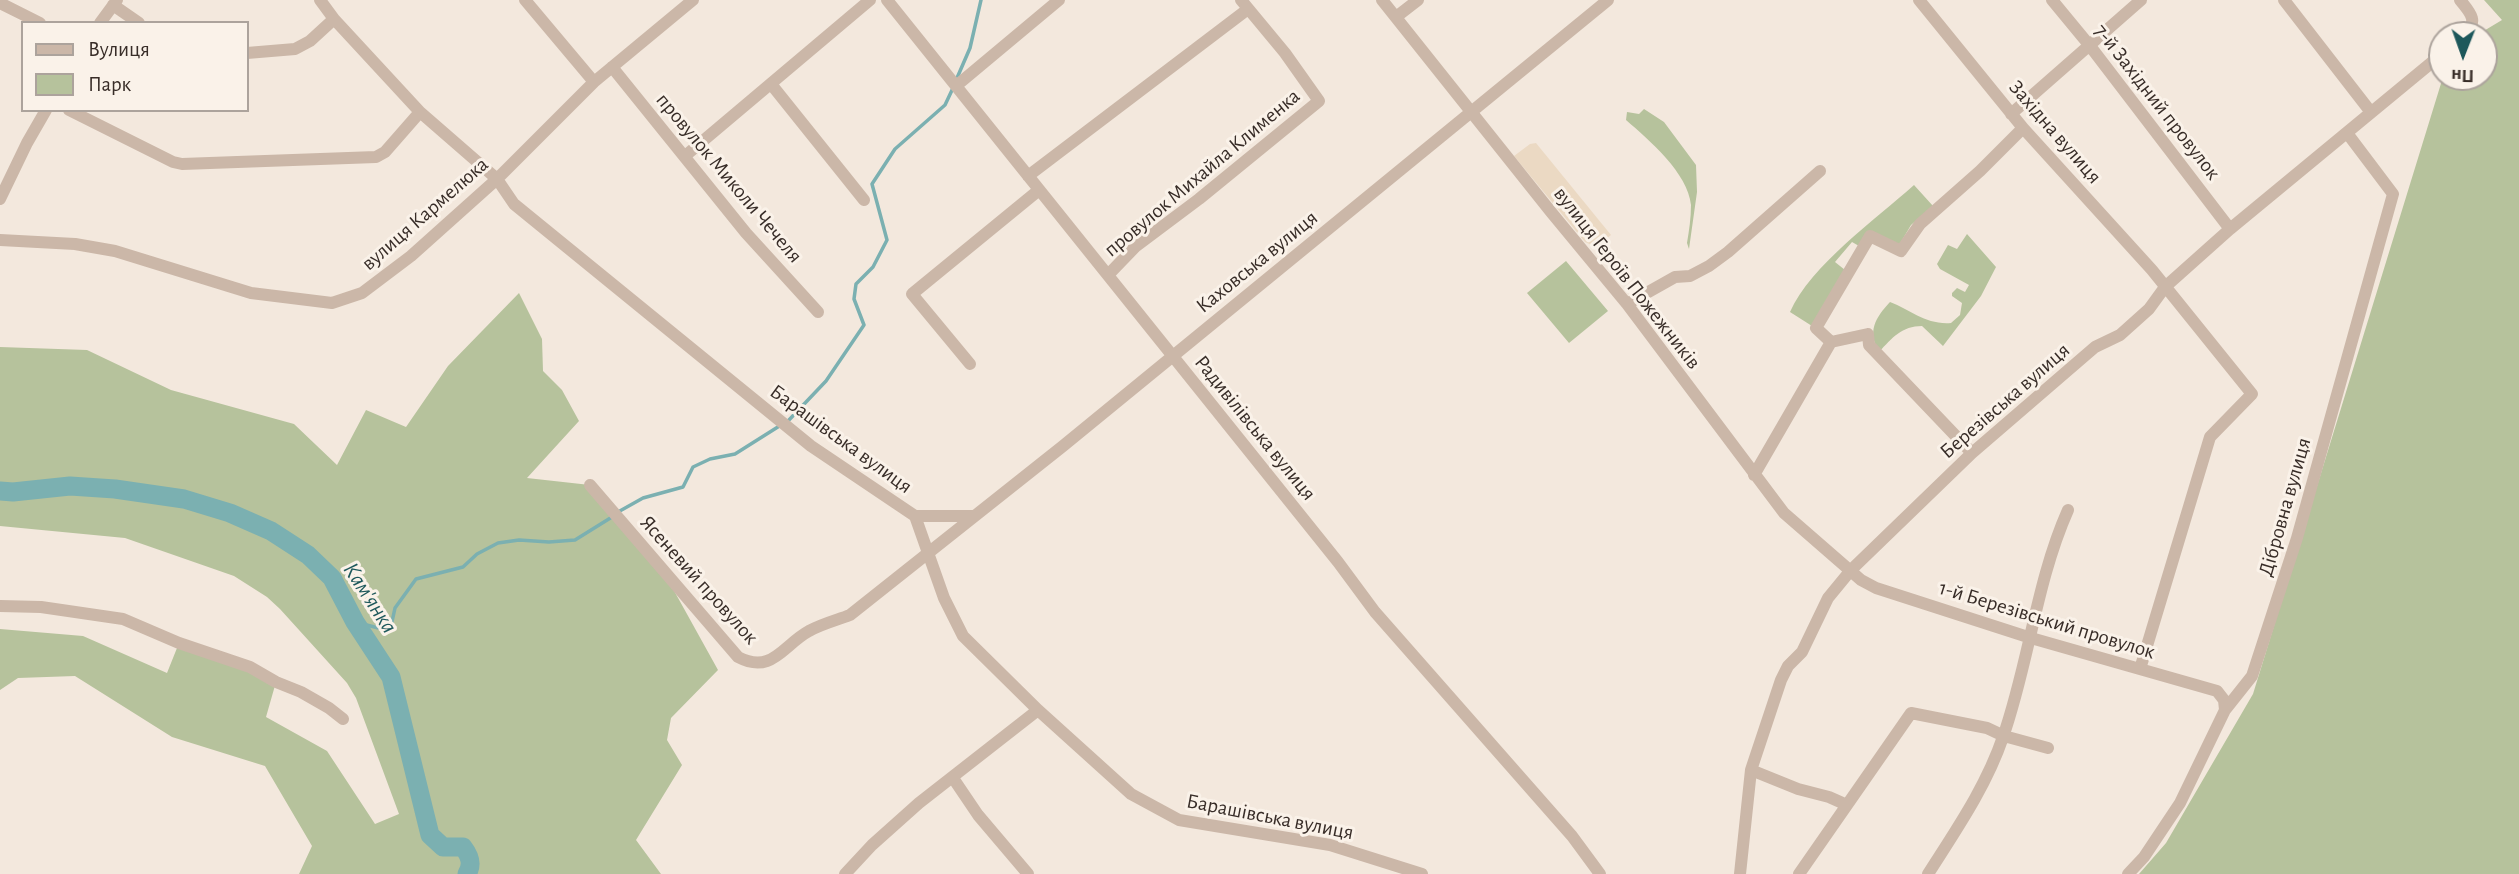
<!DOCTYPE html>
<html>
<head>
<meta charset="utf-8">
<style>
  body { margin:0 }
  #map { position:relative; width:2519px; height:874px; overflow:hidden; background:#f3e8dd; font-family:"Alegreya Sans",sans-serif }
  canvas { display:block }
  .legend { position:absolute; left:21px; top:21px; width:228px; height:91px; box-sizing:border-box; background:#faf2e9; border:2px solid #aca39c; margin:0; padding:9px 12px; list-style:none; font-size:21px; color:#382d28 }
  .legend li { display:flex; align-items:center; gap:14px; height:35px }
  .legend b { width:35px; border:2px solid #aca39c }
  .north { position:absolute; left:2428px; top:21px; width:70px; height:70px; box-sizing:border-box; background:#faf2e9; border:2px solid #aca39c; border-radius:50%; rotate:181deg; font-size:19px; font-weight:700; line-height:28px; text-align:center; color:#382d28 }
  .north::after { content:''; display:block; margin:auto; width:24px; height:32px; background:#1d585b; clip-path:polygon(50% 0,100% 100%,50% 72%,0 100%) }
</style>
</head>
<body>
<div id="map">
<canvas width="2519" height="874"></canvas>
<ul class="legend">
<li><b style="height:9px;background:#cbb7a8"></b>Вулиця</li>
<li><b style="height:19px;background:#b6c29c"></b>Парк</li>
</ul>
<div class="north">Пн</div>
</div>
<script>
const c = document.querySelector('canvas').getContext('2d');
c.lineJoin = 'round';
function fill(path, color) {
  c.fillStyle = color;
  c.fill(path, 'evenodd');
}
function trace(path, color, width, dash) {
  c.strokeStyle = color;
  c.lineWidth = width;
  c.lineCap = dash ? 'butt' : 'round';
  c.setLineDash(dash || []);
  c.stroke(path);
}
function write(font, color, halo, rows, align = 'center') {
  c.font = font + ' "Alegreya Sans",sans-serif';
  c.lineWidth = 6;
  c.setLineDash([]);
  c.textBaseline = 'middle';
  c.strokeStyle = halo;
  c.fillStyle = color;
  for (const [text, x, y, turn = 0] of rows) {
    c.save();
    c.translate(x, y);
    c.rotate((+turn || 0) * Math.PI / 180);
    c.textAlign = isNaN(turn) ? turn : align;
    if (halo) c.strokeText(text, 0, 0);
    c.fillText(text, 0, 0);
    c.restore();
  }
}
const green = new Path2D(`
  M2484 0H2519V874H2139L2166 843 2253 694 2443 77H2484V35H2477L2502 20Z
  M1644 109 1664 122 1696 165 1697 192 1689 249 1687 243C1689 231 1691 218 1691 205 1688 173 1649 140 1626 120L1627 112 1639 114Z
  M1914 185 1933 206 1911 225 1901 242 1899 244 1868 231 1859 246 1852 242 1835 262 1845 270 1812 326 1790 312C1811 265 1875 220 1914 185Z
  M1967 234 1996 267 1981 296 1943 346 1922 326C1902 326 1892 338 1879 352 1867 332 1875 318 1890 302 1911 310 1926 325 1951 323L1960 315 1962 303 1952 296V293L1957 288 1965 292 1969 285 1940 269 1937 264 1948 245 1957 249Z
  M1566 261 1608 311 1569 343 1527 293Z
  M519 293 542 339 543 371 562 390 579 421 527 478 590 485 662 569 718 670 671 718 667 740 682 765 636 840 661 874H299L312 846 265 766 172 737 75 676 18 678 0 690V629L83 636 167 673 179 643 276 682 266 717 327 751 375 824 399 814 356 698 347 683 280 609 267 597 234 576 125 538 0 526V347L87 350 171 390 294 424 337 465 366 410 406 427 448 366Z`);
const plaza = new Path2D(`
  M1536 143 1611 235 1596 247 1585 242 1514 156 1530 144Z`);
const stream = new Path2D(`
  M957 78 970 48 981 0
  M788 421 826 381 864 325 854 299 856 284 873 267 887 240 872 184 895 149 945 105 953 88
  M618 512 643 498 683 487 693 467 710 459 735 454 781 425
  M355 622 390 631 395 608 416 579 463 567 477 554 498 543 519 540 549 542 575 540 612 517`);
const river = new Path2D(`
  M0 491 13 492 70 486 115 489 184 499 230 513 271 531 308 555 332 578 355 622 391 677 430 835 443 847H463C470 856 473 864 467 874`);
const minor = new Path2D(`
  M320 0 334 19 420 112 497 179 514 204 811 446 915 516 944 598 963 636 1038 710 1131 794 1179 820 1330 845 1422 874
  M525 0 594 82
  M887 0 1338 562 1375 612 1572 836 1600 874
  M1382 0 1551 212 1627 304 1784 513 1861 580 1876 588 2031 638 2217 691 2224 700 2225 710
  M1919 0 2023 128 2152 270 2252 394 2210 437 2140 669
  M2052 0 2090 46 2230 229
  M2284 0 2370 111
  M2460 0C2471 13 2479 22 2464 35
  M0 3 40 23
  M113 5 139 23
  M1396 17 1418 0
  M100 23 117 0
  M247 53 295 49 310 41 334 19
  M612 67 746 233 818 312
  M771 84 864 200
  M956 86 1059 0
  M69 110 173 162 182 164 376 157 385 152 420 112
  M2011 114 2141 0
  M685 156 870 0
  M1028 176 1248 9
  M0 199 27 143 46 110
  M0 240 75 244 115 251 251 293 332 303 362 293 411 256 497 179 594 82 693 0
  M1108 275 1135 247 1199 199 1319 101 1285 53 1241 0
  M1627 304 1675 277 1690 276 1709 266 1728 252 1820 171
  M970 364 912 294 1039 190
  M1972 453 1869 345 1868 334 1831 342 1816 328 1870 236 1901 251 1920 224 1980 171 2023 128
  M1754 475 1831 342
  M590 485 738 657C772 675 783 645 809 631 821 624 837 620 850 615L1063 446 1608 0
  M915 516H973
  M0 606 41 607 123 619 179 643 250 667 276 682 301 692 329 708 343 719
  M1751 770 1798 789 1829 797 1847 805
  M953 778 978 815 1028 874
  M845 874 872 845 919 803 1038 710
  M1740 874 1751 770 1781 680 1788 666 1802 652 1828 598 1851 570 1972 453 2095 347 2120 335 2149 309 2165 287 2230 229 2442 54
  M1799 874 1911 713 1987 728 2004 736 2048 748
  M1928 874C1956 830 1986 787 2003 737 2029 663 2036 582 2068 510
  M2128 874 2144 857 2180 803 2225 710 2252 676 2297 538 2393 194 2347 133`);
const streetNames = [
  ["7-й Західний провулок",2157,102,52],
  ["Західна вулиця",2055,132,49],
  ["провулок Михайла Клименка",1202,173,-40],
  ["провулок Миколи Чечеля",729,178,50],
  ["вулиця Кармелюка",425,214,-41],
  ["Каховська вулиця",1257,262,-39],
  ["вулиця Героїв Пожежників",1627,278,52],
  ["Березівська вулиця",2005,401,-41],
  ["Радивілівська вулиця",1255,428,51],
  ["Барашівська вулиця",841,439,36],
  ["Дібровна вулиця",2285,507,-74],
  ["Ясеневий провулок",699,580,48],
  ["1-й Березівський провулок",2047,620,17],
  ["Барашівська вулиця",1270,817,11]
];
const waterNames = [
  ["Кам'янка",370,598,57]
];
fill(green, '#b6c29c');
fill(plaza, '#ebd9c3');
trace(stream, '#7bb0b1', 3.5);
trace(river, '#7bb0b1', 19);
trace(minor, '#cbb7a8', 12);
write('21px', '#382d28', '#faf2e9', streetNames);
write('italic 23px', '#1d585b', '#faf2e9', waterNames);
</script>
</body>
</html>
